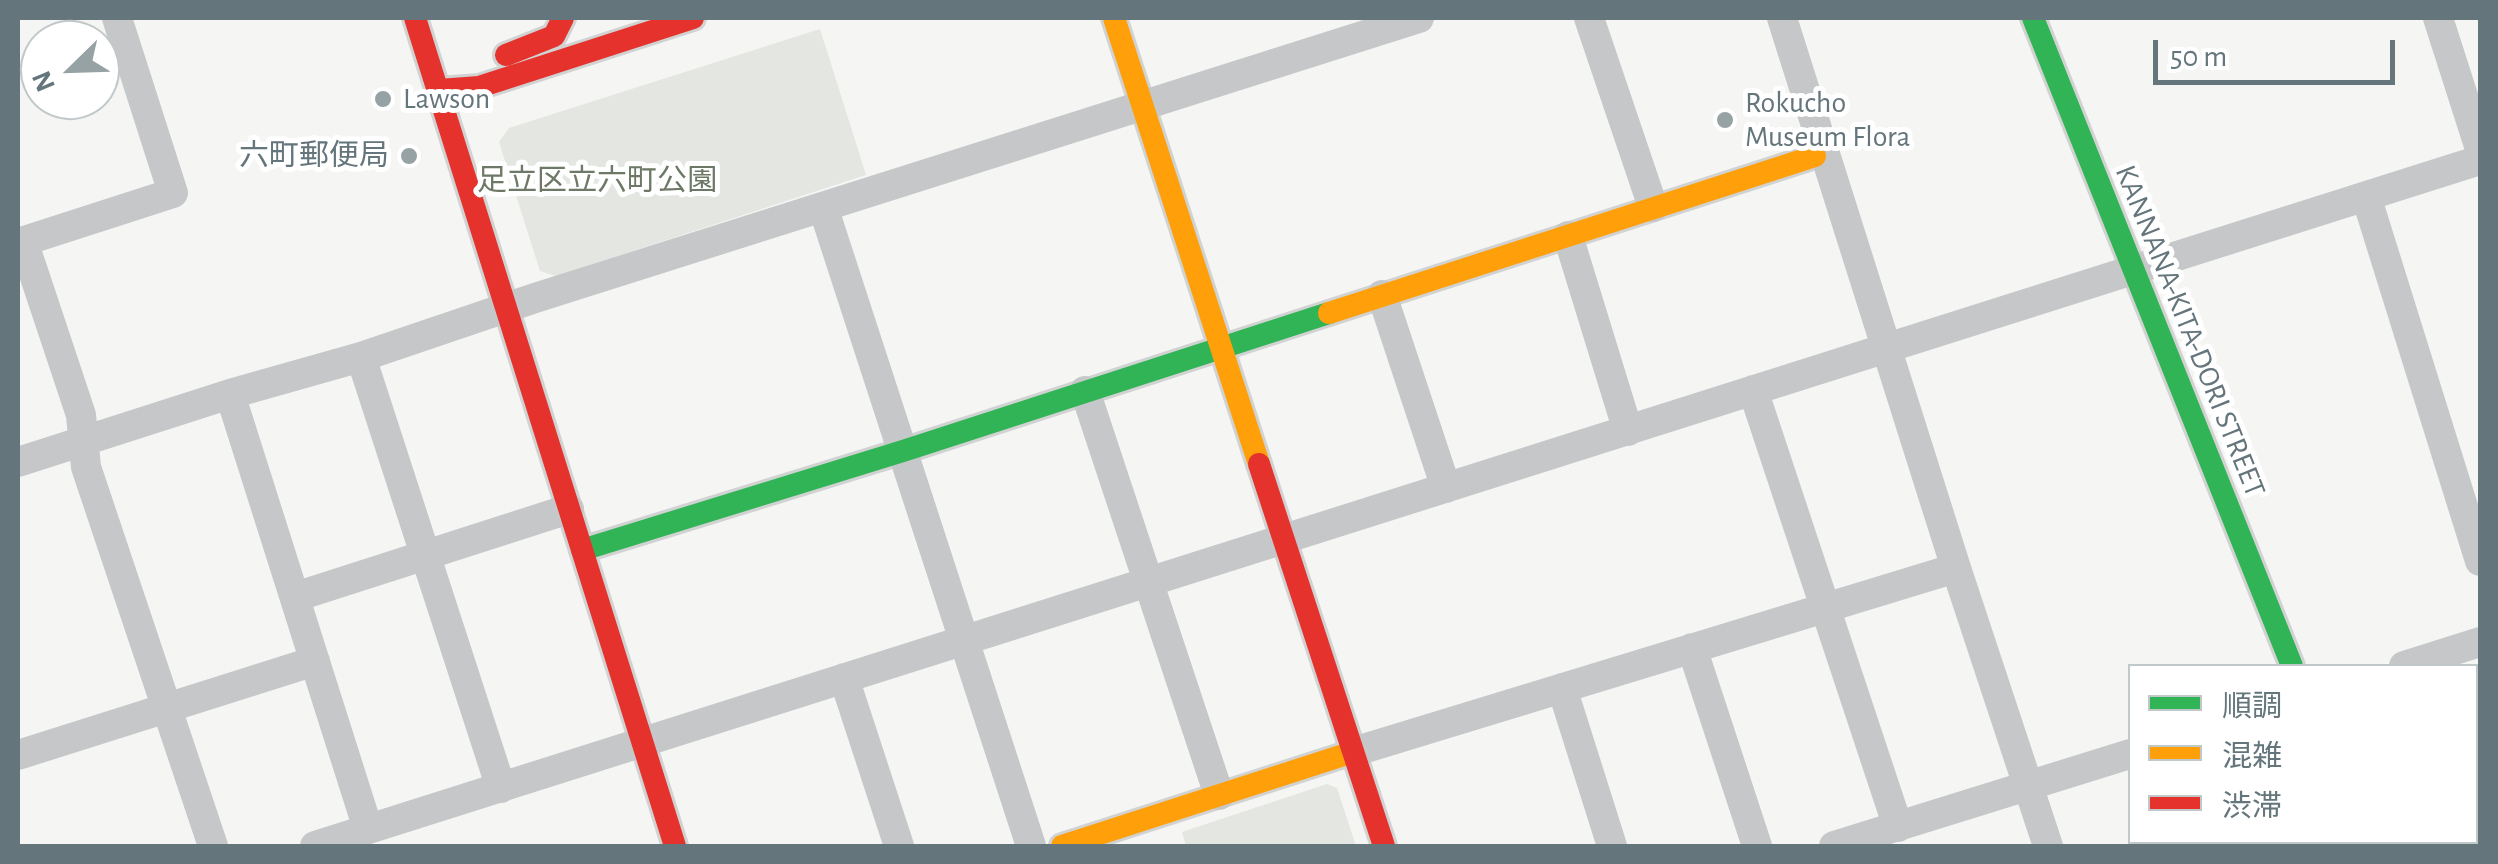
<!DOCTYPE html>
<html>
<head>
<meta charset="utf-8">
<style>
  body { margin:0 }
  #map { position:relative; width:2498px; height:864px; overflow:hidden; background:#f5f5f4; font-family:"Alegreya Sans","Noto Sans JP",sans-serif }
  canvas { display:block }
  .frame { position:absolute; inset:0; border:20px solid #64757b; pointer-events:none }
  .legend { position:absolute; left:2128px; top:664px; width:350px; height:180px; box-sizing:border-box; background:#fff; border:2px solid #c1c8ca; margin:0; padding:12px 18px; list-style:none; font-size:30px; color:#64757b }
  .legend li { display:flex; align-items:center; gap:20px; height:50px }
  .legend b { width:50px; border:2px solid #c1c8ca }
  .north { position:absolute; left:20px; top:20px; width:100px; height:100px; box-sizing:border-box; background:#fff; border:2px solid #c1c8ca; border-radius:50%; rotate:247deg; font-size:28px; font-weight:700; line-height:40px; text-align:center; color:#64757b }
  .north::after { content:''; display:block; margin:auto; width:35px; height:45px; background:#97a2a5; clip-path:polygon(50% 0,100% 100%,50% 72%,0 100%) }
  .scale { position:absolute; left:2153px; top:40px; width:242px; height:45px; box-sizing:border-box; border:5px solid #64757b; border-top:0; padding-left:12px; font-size:30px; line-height:35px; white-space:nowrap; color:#64757b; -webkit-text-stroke:8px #fff; paint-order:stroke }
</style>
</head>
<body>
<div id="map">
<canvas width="2498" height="864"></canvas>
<div class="frame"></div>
<ul class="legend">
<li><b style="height:12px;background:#30b455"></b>順調</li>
<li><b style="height:12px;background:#ff9f0a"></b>混雑</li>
<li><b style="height:12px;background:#e5322d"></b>渋滞</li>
</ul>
<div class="north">N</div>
<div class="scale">50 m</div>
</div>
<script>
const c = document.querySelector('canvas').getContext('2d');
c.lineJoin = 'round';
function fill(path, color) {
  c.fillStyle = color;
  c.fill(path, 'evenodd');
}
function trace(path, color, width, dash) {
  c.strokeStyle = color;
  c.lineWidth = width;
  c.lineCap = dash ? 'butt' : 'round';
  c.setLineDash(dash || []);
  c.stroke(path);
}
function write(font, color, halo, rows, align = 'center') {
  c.font = font + ' "Alegreya Sans","Noto Sans JP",sans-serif';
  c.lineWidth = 10;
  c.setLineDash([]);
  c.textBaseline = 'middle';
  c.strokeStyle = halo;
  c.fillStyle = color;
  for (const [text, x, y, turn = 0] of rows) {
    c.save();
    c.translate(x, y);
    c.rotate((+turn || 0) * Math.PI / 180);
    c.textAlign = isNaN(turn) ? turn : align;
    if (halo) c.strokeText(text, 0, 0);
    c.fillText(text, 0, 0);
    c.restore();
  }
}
const green = new Path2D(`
  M820 29 866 175 556 276 540 271 499 142 509 128Z
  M1327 784 1337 788 1356 846H1186L1182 832Z`);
const street = new Path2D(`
  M1589 18 1653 207
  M1782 18 1956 568 2048 846
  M2438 18 2480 149
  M2366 196 2480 561
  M823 207 1031 846
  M1568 236 1628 431
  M23 241 81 415 86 467 213 846
  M18 243 173 193 117 18
  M1382 295 1446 488
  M361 357 501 788
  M1753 390 1898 827
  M1085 391 1219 795
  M230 394 368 829
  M18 462 230 394 361 357 535 298 1419 18
  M295 597 569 509
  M1692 648 1757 846
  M2404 666 2480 642
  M844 678 899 846
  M1562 688 1612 846
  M1353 752 1956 568
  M18 755 315 661
  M2213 842 2215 846
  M315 846 2480 160
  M1834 846 2130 754`);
const fast = new Path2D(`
  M2033 18 2292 666
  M582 550 903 451 1329 313`);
const slow = new Path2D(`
  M1114 18 1259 464
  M1329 313 1815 156
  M2362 842 2364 846
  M1062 846 1353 752`);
const jam = new Path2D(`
  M415 18 675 846
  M506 55 554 36 563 18
  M439 90 479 87 693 18
  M1259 464 1384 846`);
const markers = [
  [383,99,10,"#97a2a5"],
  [1725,120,10,"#97a2a5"],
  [409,156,10,"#97a2a5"]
];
const poiNames = [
  ["Lawson",403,99],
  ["Rokucho",1745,103],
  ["Museum Flora",1745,137],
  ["六町郵便局",389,156,"right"]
];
const parkNames = [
  ["足立区立六町公園",597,181]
];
const streetNames = [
  ["KANNANA-KITA-DORI STREET",2190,331,68]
];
fill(green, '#e4e6e2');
trace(fast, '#d1d2d2', 28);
trace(slow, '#d1d2d2', 28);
trace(jam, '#d1d2d2', 28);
trace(street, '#c5c7c8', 30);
trace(fast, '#30b455', 22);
trace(slow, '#ff9f0a', 22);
trace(jam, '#e5322d', 22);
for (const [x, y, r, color] of markers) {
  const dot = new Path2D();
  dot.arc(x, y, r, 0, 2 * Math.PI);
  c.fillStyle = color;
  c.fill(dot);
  trace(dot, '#fff', 4);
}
write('30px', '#64757b', '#fff', poiNames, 'left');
write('30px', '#6d7966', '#fff', parkNames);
write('30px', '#64757b', '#fff', streetNames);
</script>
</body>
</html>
